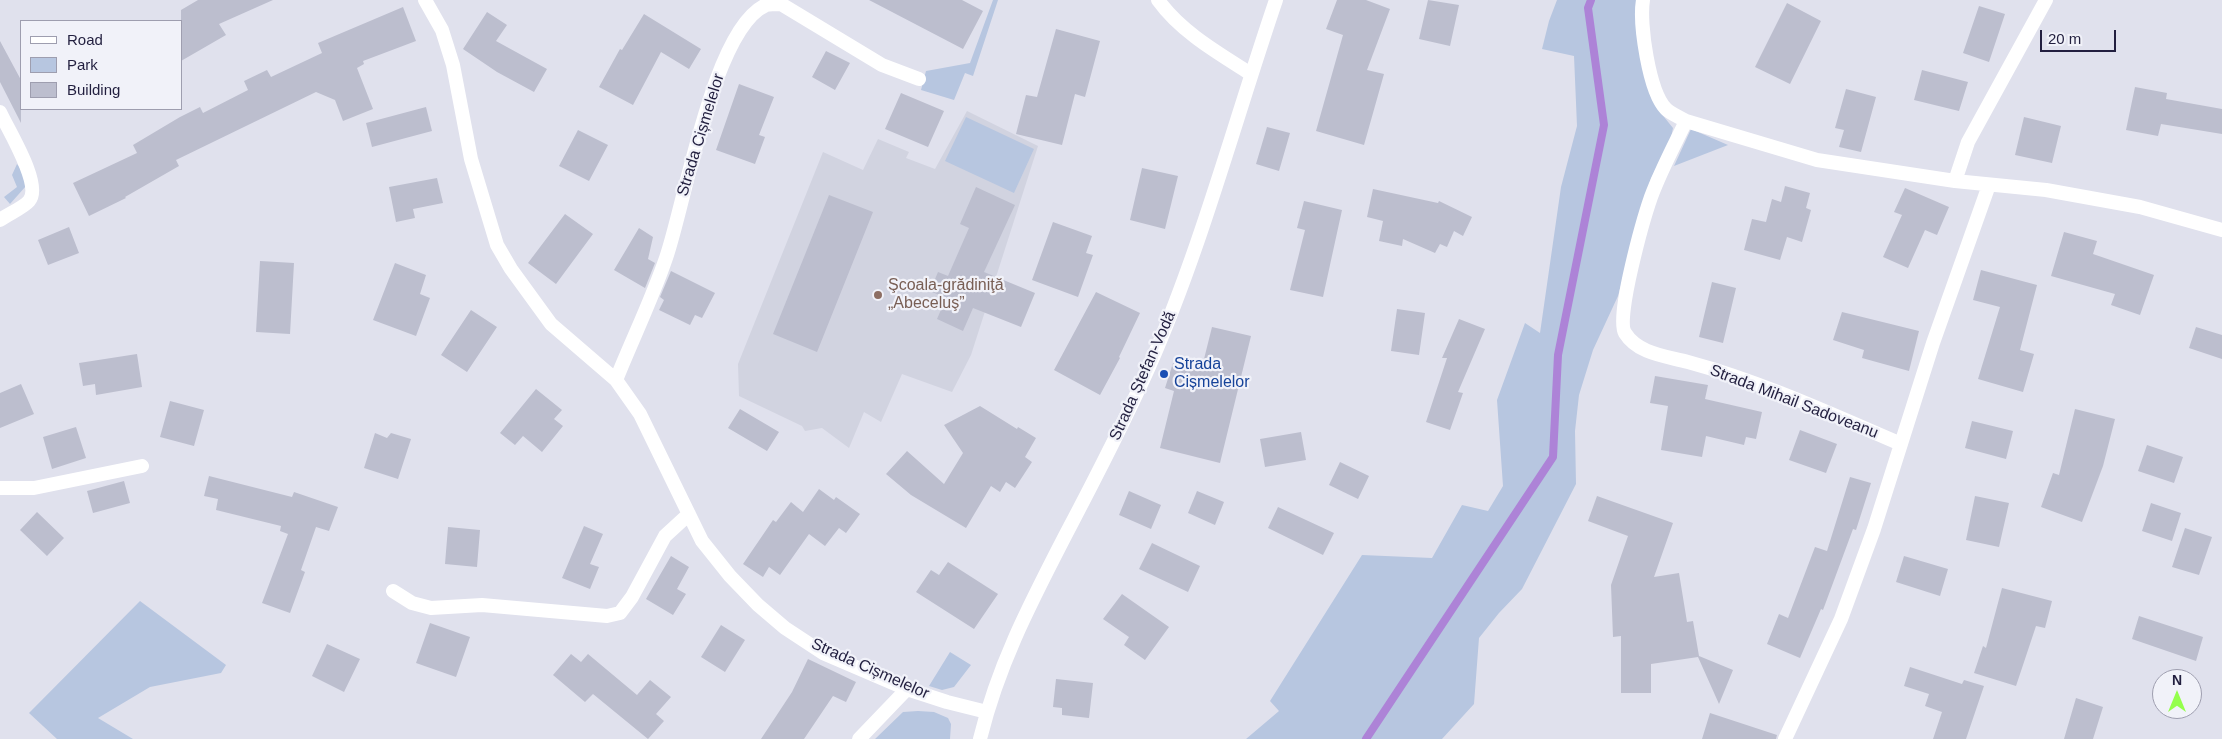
<!DOCTYPE html>
<html>
<head>
<meta charset="utf-8">
<style>
  body { margin:0 }
  #map { position:relative; width:2222px; height:739px; overflow:hidden; background:#e0e1ed; font-family:Helvetica,sans-serif }
  canvas { display:block }
  .legend { position:absolute; left:20px; top:20px; width:162px; height:90px; box-sizing:border-box; background:#f1f2f9; border:1px solid #9e9eaf; margin:0; padding:6px 9px; list-style:none; font-size:15px; color:#221f3f }
  .legend li { display:flex; align-items:center; gap:10px; height:25px }
  .legend b { width:25px; border:1px solid #9e9eaf }
  .north { position:absolute; left:2152px; top:669px; width:50px; height:50px; box-sizing:border-box; background:#f1f2f9; border:1px solid #9e9eaf; border-radius:50%; rotate:0deg; font-size:14px; font-weight:700; line-height:20px; text-align:center; color:#221f3f }
  .north::after { content:''; display:block; margin:auto; width:18px; height:22px; background:#94ff4c; clip-path:polygon(50% 0,100% 100%,50% 72%,0 100%) }
  .scale { position:absolute; left:2040px; top:30px; width:76px; height:22px; box-sizing:border-box; border:2px solid #221f3f; border-top:0; padding-left:6px; font-size:15px; line-height:18px; white-space:nowrap; color:#221f3f; -webkit-text-stroke:4px #f1f2f9; paint-order:stroke }
</style>
</head>
<body>
<div id="map">
<canvas width="2222" height="739"></canvas>
<ul class="legend">
<li><b style="height:6px;background:#fff"></b>Road</li>
<li><b style="height:14px;background:#b7c6e0"></b>Park</li>
<li><b style="height:14px;background:#bcbece"></b>Building</li>
</ul>
<div class="north">N</div>
<div class="scale">20 m</div>
</div>
<script>
const c = document.querySelector('canvas').getContext('2d');
c.lineJoin = 'round';
function fill(path, color) {
  c.fillStyle = color;
  c.fill(path, 'evenodd');
}
function trace(path, color, width, dash) {
  c.strokeStyle = color;
  c.lineWidth = width;
  c.lineCap = dash ? 'butt' : 'round';
  c.setLineDash(dash || []);
  c.stroke(path);
}
function write(font, color, halo, rows, align = 'center') {
  c.font = font + ' Helvetica,sans-serif';
  c.lineWidth = 4.5;
  c.setLineDash([]);
  c.textBaseline = 'middle';
  c.strokeStyle = halo;
  c.fillStyle = color;
  for (const [text, x, y, turn = 0] of rows) {
    c.save();
    c.translate(x, y);
    c.rotate((+turn || 0) * Math.PI / 180);
    c.textAlign = isNaN(turn) ? turn : align;
    if (halo) c.strokeText(text, 0, 0);
    c.fillText(text, 0, 0);
    c.restore();
  }
}
const built = new Path2D(`
  M967 111 1038 146 971 355 952 392 902 374 881 422 864 412 849 448 822 428 805 431 802 426 739 396 738 364 823 152 863 170 878 139 909 152 906 158 935 169Z`);
const green = new Path2D(`
  M993 0H998L973 76 965 73 954 100 921 90 926 71 970 63Z
  M1557 0H1638L1649 89 1656 107 1673 128 1670 143 1651 178 1618 296 1593 350 1579 395 1575 431 1576 484 1522 589 1499 613 1479 638 1474 704 1442 739H1246L1279 711 1270 701 1362 555 1432 558 1462 505 1488 511 1503 486 1497 400 1525 323 1540 333 1561 187 1577 126 1574 56 1542 49 1549 21Z
  M966 117 1034 149 1014 193 945 161Z
  M1691 129 1728 145 1674 166Z
  M17 164 26 176V186L10 204 4 197 17 187 12 175Z
  M140 601 226 665 221 673 150 687 98 718 133 739H57L29 713Z
  M950 652 971 665 954 687 942 690 929 686Z
  M918 711 934 712 948 718 951 724 950 739H875L903 712Z`);
const stream = new Path2D(`
  M1366 739 1553 457 1558 355 1604 125 1588 8 1591 0`);
const building = new Path2D(`
  M198 0H273L219 24 226 35 181 61V10Z
  M869 0H962L983 11 963 49Z
  M1337 0H1366L1390 9 1367 70 1384 74 1364 145 1316 131 1343 35 1326 29Z
  M1428 0 1459 5 1450 46 1419 39Z
  M1787 3 1821 21 1790 84 1755 67Z
  M1979 6 2005 14 1989 62 1963 53Z
  M403 7 416 41 363 61 364 64 357 68 373 109 343 121 335 100 316 92 176 160 179 166 125 197 126 198 89 216 73 183 137 153 133 145 180 117 200 107 203 113 248 90 244 81 267 70 271 77 322 53 318 43Z
  M487 12 507 25 496 41 547 69 534 92 497 72 463 49Z
  M644 14 701 49 689 69 661 52 633 105 599 87 620 49 622 50Z
  M1056 29 1100 41 1085 97 1075 94 1062 145 1016 134 1026 95 1037 97Z
  M0 41 21 80V123L0 82Z
  M826 51 850 63 835 90 812 77Z
  M1922 70 1968 82 1959 111 1914 100Z
  M739 84 774 97 759 135 765 137 755 164 716 150Z
  M2135 87 2167 93 2166 99 2222 109V134L2161 124 2158 136 2126 130Z
  M1846 89 1876 97 1861 152 1839 147 1844 130 1835 128Z
  M901 93 944 111 928 147 885 129Z
  M426 107 432 131 372 147 366 123Z
  M2024 117 2061 126 2052 163 2015 155Z
  M1267 127 1290 133 1279 171 1256 164Z
  M578 130 608 145 589 181 559 166Z
  M1142 168 1178 176 1165 229 1130 220Z
  M437 178 443 203 413 209 415 218 396 222 389 187Z
  M1785 186 1810 193 1806 208 1811 210 1802 242 1787 237 1780 260 1744 250 1752 219 1766 222 1772 199 1781 202Z
  M976 187 1015 205 984 272 1035 293 1021 327 973 308 963 331 937 319 946 298 930 291 938 272 948 276 969 228 960 224Z
  M1905 188 1949 207 1937 235 1925 230 1908 268 1883 257 1902 215 1894 212Z
  M1373 189 1438 203 1439 201 1472 217 1463 236 1454 231 1447 247 1440 244 1435 253 1403 239 1402 246 1379 241 1383 221 1367 217Z
  M829 195 873 212 817 352 773 334Z
  M1304 201 1342 210 1323 297 1290 290 1305 230 1297 228Z
  M565 214 593 234 556 284 528 263Z
  M1053 222 1092 236 1086 253 1093 255 1078 297 1032 280Z
  M69 227 79 253 48 265 38 240Z
  M639 228 653 237 648 259 655 263 645 288 614 270Z
  M2064 232 2097 241 2093 254 2154 275 2140 315 2111 305 2115 294 2051 276Z
  M260 261 294 263 290 334 256 332Z
  M395 263 426 275 420 294 430 298 416 336 373 320Z
  M1981 270 2037 285 2020 350 2034 354 2023 392 1978 379 2000 307 1973 300Z
  M671 271 715 293 702 318 695 315 690 325 659 310 664 300 660 297Z
  M1712 282 1736 288 1723 343 1699 337Z
  M1096 292 1140 313 1119 357 1120 358 1100 395 1054 370Z
  M1397 309 1425 313 1419 355 1391 351Z
  M471 310 497 327 467 372 441 355Z
  M1842 312 1919 331 1909 371 1862 358 1864 350 1833 340Z
  M1459 319 1485 329 1458 392 1463 393 1450 430 1426 422 1447 358H1442Z
  M1212 327 1251 336 1220 463 1160 448 1174 391 1165 388 1173 363 1201 371Z
  M2196 327 2222 335V359L2189 348Z
  M137 354 142 387 96 395 95 384 83 386 79 363Z
  M1655 376 1708 385 1705 399 1762 412 1756 439 1746 437 1744 445 1706 436 1702 457 1661 450 1668 406 1650 403Z
  M21 384 34 414 0 428V393Z
  M536 389 562 410 554 419 563 426 542 452 523 436 515 445 500 433Z
  M170 401 204 410 194 446 160 437Z
  M980 406 1017 429 1018 427 1036 438 1025 457 1032 462 1015 488 1006 482 1000 492 991 486 966 528 911 495 886 474 907 451 944 484 963 453 944 425Z
  M740 409 779 432 767 451 728 428Z
  M2075 409 2115 419 2103 466 2082 522 2041 507 2053 473 2059 475Z
  M1972 421 2013 431 2006 459 1965 448Z
  M76 427 86 458 52 469 43 437Z
  M1800 430 1837 444 1826 473 1789 460Z
  M1301 432 1306 460 1265 467 1260 439Z
  M375 433 387 438 391 433 411 439 398 479 364 468Z
  M2147 445 2183 457 2174 483 2138 471Z
  M1340 462 1369 476 1358 499 1329 485Z
  M209 476 292 497 294 492 338 507 329 531 316 527 301 570 305 572 290 613 262 603 288 534 280 531 281 526 216 510 218 499 204 496Z
  M1850 477 1871 483 1856 530 1853 529 1823 610 1821 609 1800 658 1767 644 1779 614 1788 618 1815 547 1827 551Z
  M124 481 130 503 93 513 87 491Z
  M819 489 834 500 836 497 860 514 846 533 839 528 825 546 809 534 780 575 769 567 763 577 743 564 773 520 776 522 791 502 803 512Z
  M1129 491 1161 505 1151 529 1119 515Z
  M1197 491 1224 502 1215 525 1188 513Z
  M1597 496 1673 523 1654 577 1679 573 1687 622 1693 621 1699 656 1733 670 1719 704 1698 657 1651 664V693H1621V636L1613 637 1611 585 1628 536 1588 521Z
  M1975 496 2009 503 1999 547 1966 540Z
  M2151 503 2181 513 2172 541 2142 531Z
  M1278 507 1334 533 1323 555 1268 528Z
  M37 512 64 538 47 556 20 530Z
  M584 526 603 534 590 564 599 567 590 589 562 578Z
  M448 527 480 530 477 567 445 564Z
  M2185 528 2212 537 2199 575 2172 567Z
  M1152 543 1200 566 1188 592 1139 569Z
  M671 556 689 567 677 589 686 594 673 615 646 599Z
  M1904 556 1948 569 1940 596 1896 582Z
  M948 562 998 594 974 629 916 592 931 570 939 575Z
  M2002 588 2052 601 2045 628 2036 626 2016 686 1974 673 1983 646 1986 648Z
  M1122 594 1169 627 1145 660 1124 645 1129 637 1103 619Z
  M2139 616 2203 637 2196 661 2132 639Z
  M430 623 470 637 456 677 416 663Z
  M721 625 745 640 725 672 701 657Z
  M327 644 360 659 344 692 312 676Z
  M571 654 581 662 588 654 637 695 650 680 671 697 656 714 664 721 648 739 593 694 585 702 553 675Z
  M808 659 856 682 846 702 833 696 804 739H761L792 692Z
  M1910 667 1962 684 1964 680 1984 686 1966 739H1933L1942 712 1925 706 1929 694 1904 686Z
  M1056 679 1093 683 1089 718 1062 715V708L1053 707Z
  M2076 698 2103 707 2093 739H2064Z
  M1710 713 1777 735 1776 739H1702Z`);
const minor = new Path2D(`
  M425 0 442 30 453 65 471 159 497 245 511 269 551 324 616 380 640 414 702 541 730 576 758 605 785 628 823 653 907 689 947 702 987 712
  M1158 0C1181 32 1218 53 1251 74
  M1643 0C1639 23 1649 92 1666 109 1671 114 1680 117 1686 121L1817 160 1955 181 2046 190 2140 207 2222 230
  M0 112C8 130 43 185 29 201 23 208 8 214 0 220
  M1686 121C1674 146 1661 170 1651 197 1644 217 1615 318 1625 333 1638 354 1666 356 1688 362 1762 382 1831 414 1901 444
  M1955 181 1968 142 2046 0
  M616 380C632 340 652 299 666 258 685 204 713 28 766 5 770 4 777 4 781 4L882 65 919 79
  M0 488H34L142 466
  M393 591 412 603 431 608 482 605 607 616 620 613 632 597 665 536 689 514
  M859 739 907 689
  M1785 739 1841 619 1874 529 1933 343 1989 185`);
const tertiary = new Path2D(`
  M980 739C998 665 1030 604 1065 536 1094 481 1123 425 1149 367 1201 249 1234 123 1276 0`);
const markers = [
  [878,295,5,"#8d6e63"],
  [1164,374,5,"#1a4fb4"]
];
const streetNames = [
  ["Strada Cișmelelor",701,135,-73],
  ["Strada Ștefan-Vodă",1143,376,-66],
  ["Strada Mihail Sadoveanu",1794,402,21],
  ["Strada Cișmelelor",870,669,24]
];
const educationNames = [
  ["Şcoala-grădiniţă",888,286],
  ["„Abeceluş”",888,304]
];
const transitNames = [
  ["Strada",1174,365],
  ["Cișmelelor",1174,383]
];
fill(built, '#d1d3e0');
fill(green, '#b7c6e0');
trace(stream, '#ad83d7', 8);
fill(building, '#bcbece');
trace(minor, '#fff', 14);
trace(tertiary, '#fff', 14);
for (const [x, y, r, color] of markers) {
  const dot = new Path2D();
  dot.arc(x, y, r, 0, 2 * Math.PI);
  c.fillStyle = color;
  c.fill(dot);
  trace(dot, '#f1f2f9', 2);
}
write('16px', '#221f3f', '#f1f2f9', streetNames);
write('16px', '#785e54', '#f1f2f9', educationNames, 'left');
write('16px', '#164399', '#f1f2f9', transitNames, 'left');
</script>
</body>
</html>
